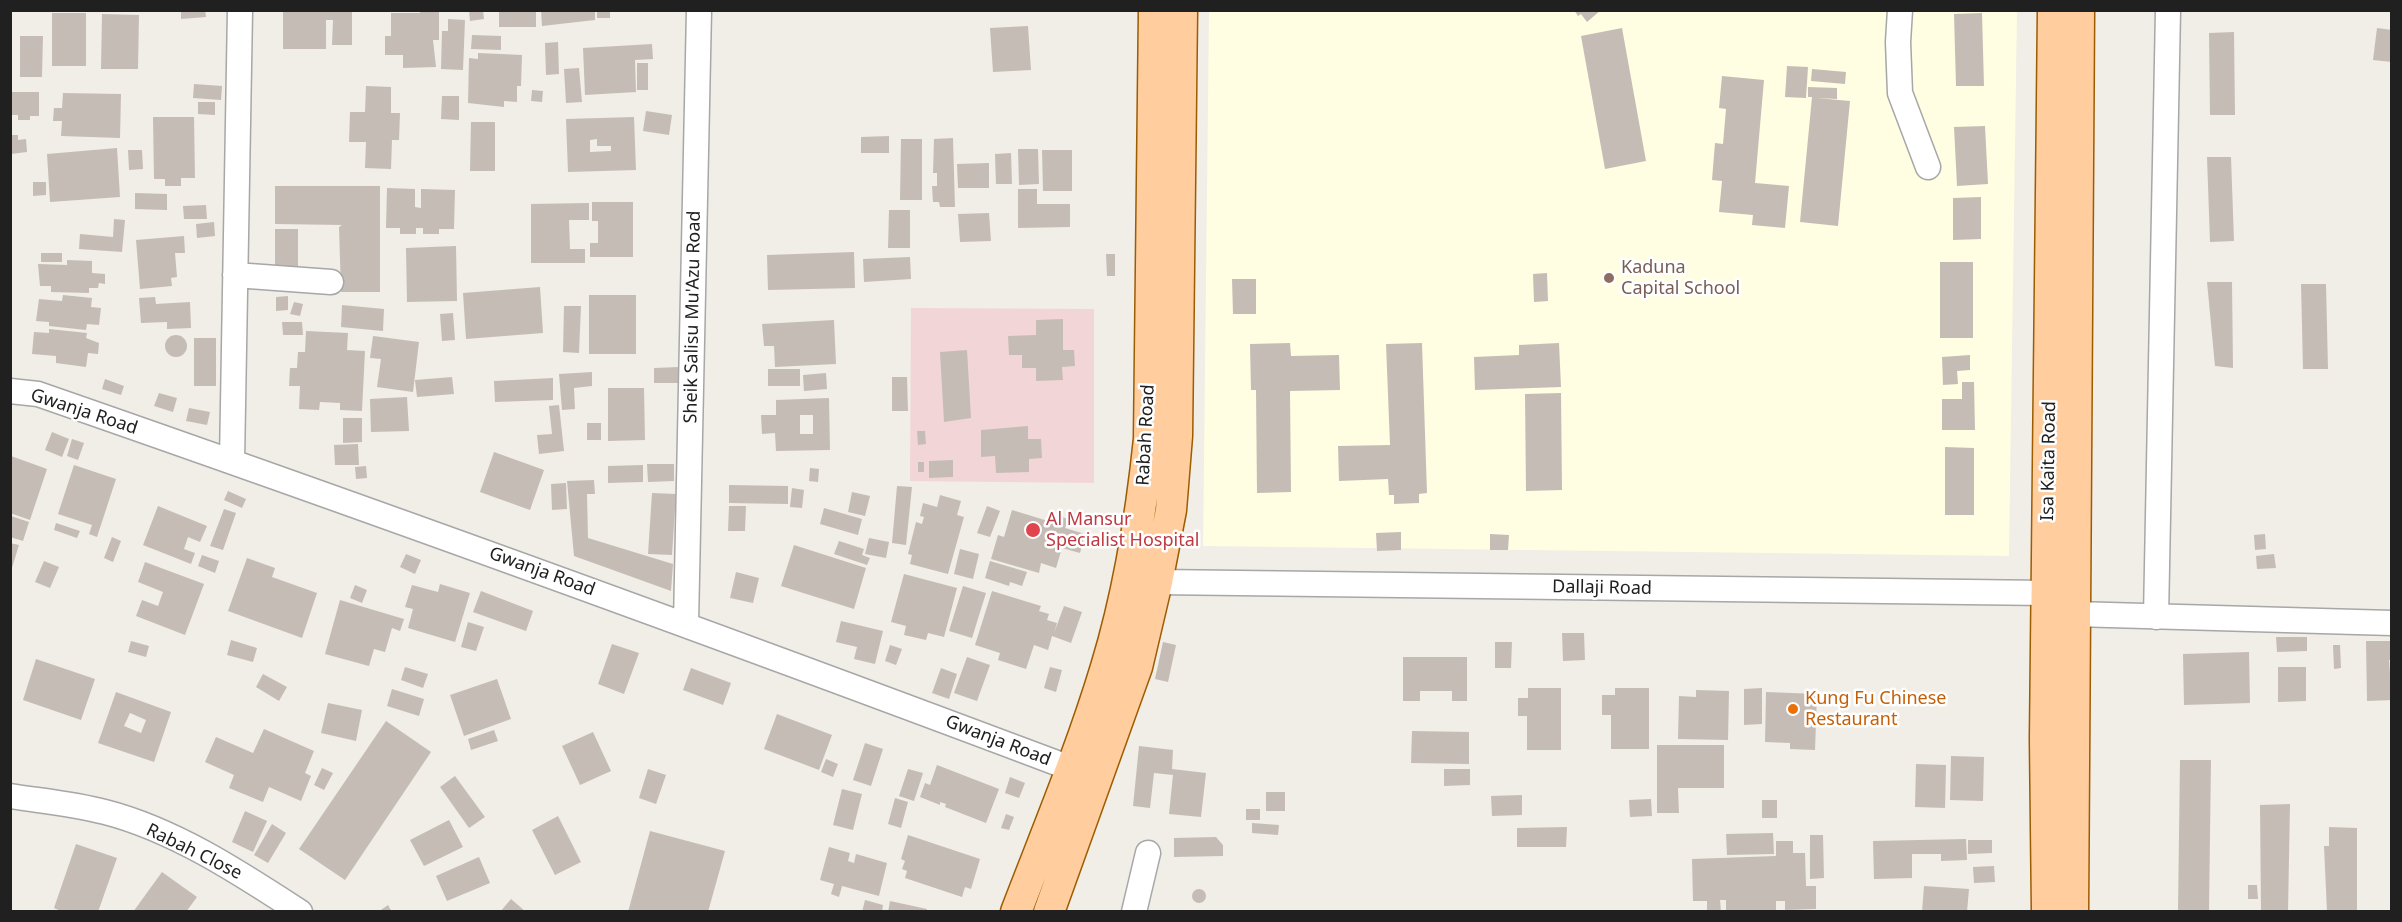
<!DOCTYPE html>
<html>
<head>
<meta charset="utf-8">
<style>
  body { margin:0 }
  #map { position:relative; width:2402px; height:922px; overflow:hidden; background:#f1ede7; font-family:"Noto Sans",sans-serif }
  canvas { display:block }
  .frame { position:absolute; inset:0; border:12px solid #202020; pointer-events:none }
</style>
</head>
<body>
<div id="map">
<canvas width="2402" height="922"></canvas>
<div class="frame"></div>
</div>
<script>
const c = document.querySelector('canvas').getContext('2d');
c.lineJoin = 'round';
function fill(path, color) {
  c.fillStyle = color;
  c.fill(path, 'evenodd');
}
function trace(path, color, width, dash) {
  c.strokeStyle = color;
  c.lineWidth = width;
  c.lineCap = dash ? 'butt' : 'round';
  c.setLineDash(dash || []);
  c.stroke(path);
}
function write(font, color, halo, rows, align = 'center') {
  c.font = font + ' "Noto Sans",sans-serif';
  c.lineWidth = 5;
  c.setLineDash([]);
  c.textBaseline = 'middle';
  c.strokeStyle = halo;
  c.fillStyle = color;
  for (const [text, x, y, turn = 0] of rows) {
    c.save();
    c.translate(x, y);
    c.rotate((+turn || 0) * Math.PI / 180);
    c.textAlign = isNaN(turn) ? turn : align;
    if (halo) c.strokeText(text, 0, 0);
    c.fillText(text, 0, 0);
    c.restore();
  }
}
const commercial = new Path2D(`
  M911 308 1094 309V483L910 481Z`);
const education = new Path2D(`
  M1209 11H2017L2009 556 1203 546Z`);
const building = new Path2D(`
  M181 10H205L206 17 181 19Z
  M283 10H352V45H332L333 20H326V49H283Z
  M420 10H439V40H433L436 67 403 68V55H385V36H391V13H420Z
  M469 10H483L484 19 470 21Z
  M541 10H595V20L542 26Z
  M597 10H610V18H597Z
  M1574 10H1601L1587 22 1581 14 1578 16Z
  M499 11 536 12V27H499Z
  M52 13H86V66H52Z
  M1982 13 1984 86H1956L1954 14Z
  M102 14 139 15 138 69H101Z
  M448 19 465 20 463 70 441 69 442 31H448Z
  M1028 26 1031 70 993 72 990 28Z
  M1622 28 1646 161 1605 169 1581 36Z
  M2377 28 2392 30V62L2373 60Z
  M2234 32 2235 115H2210L2209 33Z
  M472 35 501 36V50L471 49Z
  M20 36H43L42 77H20Z
  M558 42 559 74 546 75 545 43Z
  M652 44 653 59 635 60 636 92 585 95 583 48Z
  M478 53 522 55 521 86H517V102L504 101V107L468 103 469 58 478 59Z
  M637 63H648V90H637Z
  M1787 66 1808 67 1806 98 1785 97Z
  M579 68 582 102 566 103 564 69Z
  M1812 69 1846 72 1845 84 1811 81Z
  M1722 76 1764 80 1755 183 1789 186 1785 228 1752 225 1753 215 1719 212 1722 181 1712 180 1715 143 1723 144 1726 109 1719 108Z
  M194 84 222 86 221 100 193 98Z
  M366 86 391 87V113H400L399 140H392L391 169 365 168 366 142H349L350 112H365Z
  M1808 87 1837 88V99L1816 98 1850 101 1838 226 1800 222 1812 97H1808Z
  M532 90 543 91 542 102 531 101Z
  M11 92H39V116H30V120H18V115H11Z
  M63 93 121 94 120 138 61 136 62 121H53L54 108H62Z
  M442 96H459V120L441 119Z
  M198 102H215V115L198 114Z
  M646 111 672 115 669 135 643 131Z
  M153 117H194L195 178H181V186H165V179H154Z
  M634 117 636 170 568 172 566 119ZM597 139V146H611V151L590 152V140Z
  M471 122H495V171H470Z
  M1985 126 1988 184 1957 186 1954 127Z
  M10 135H18V140L26 139 27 152 11 154Z
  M889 136V153H861V137Z
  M953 138 955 207H940L939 202H933L932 186H937V173H933L934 139Z
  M901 139H922V200H900Z
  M117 148 120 197 50 202 47 154Z
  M1018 149H1038L1039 184 1019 185Z
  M128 150H142L143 169 129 170Z
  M1042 150H1072V191H1043Z
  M1011 153 1012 184H996L995 154Z
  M2207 157H2231L2234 241 2210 242Z
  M989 163V188H958L957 164Z
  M33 182H46V195L33 196Z
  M275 186H380V292H341L339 227 342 225 275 224Z
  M387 188 415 189V207L421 208V189L455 190 454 229H439V234H423V228H416V234H400V228H386Z
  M1018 189H1037V204H1070V227L1018 228Z
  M135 193 167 194V210L135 209Z
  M1981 197V239L1953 240V198Z
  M592 202H633V257H590V243H598V221H592Z
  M589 203V220H569L570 249H585V263H531V204Z
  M206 205 207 219H184L183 206Z
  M889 210H910V248H888Z
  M989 213 991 241 960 242 958 214Z
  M114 219 125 220 122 252 79 249 80 234 113 237Z
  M214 222 215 236 197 238 196 224Z
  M275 229H298V269L275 268Z
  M184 236 185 253H175L177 277 171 278 172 286 140 289 136 240Z
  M456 246 457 301 407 302 406 248Z
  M854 252 855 288 768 290 767 255Z
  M41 253H62V262H41Z
  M1106 254H1115V276H1107Z
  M910 257 911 279 864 282 863 259Z
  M67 260 92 261V273L105 274V284L99 283 98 288H89V293L51 292V286H40L38 264 67 265Z
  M1940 262H1973V338H1940Z
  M1547 273 1548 301 1534 302 1533 274Z
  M1232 279H1256V314H1233Z
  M2207 282H2232L2233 368 2215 366Z
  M2301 284H2326L2328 369H2303Z
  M540 287 543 333 466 339 463 293Z
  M63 295 92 298 91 307 101 308 99 325 87 324 86 330 49 326V322L36 321 39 299 62 301Z
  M589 295H636V354H589Z
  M288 296V310L276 311V297Z
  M155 297 156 304 190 302 191 328 167 329V322L141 323 139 298Z
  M294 302 303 304 300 316 290 314Z
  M342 305 384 309 383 331 341 327Z
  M564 306H581L579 353 563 352Z
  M453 313 455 340 442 341 440 314Z
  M1063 319V350H1074L1075 366 1062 367 1063 380 1036 381V368H1022V355H1009L1008 336 1036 335V320Z
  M834 320 836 364 775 367 774 346H764L762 324Z
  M282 322H302L303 335H283Z
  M49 329 87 333 86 338 99 343 98 354 88 353 86 367 56 363V356L32 354 34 332 49 333Z
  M306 331 348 333 347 350 365 351 362 411 340 410V403L320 402 319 410 299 409 300 386H289L290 368H297L298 352H305Z
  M165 346a11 11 0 1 1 22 0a11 11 0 1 1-22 0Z
  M373 336 419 342 413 392 377 387 381 359 370 358Z
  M194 338H216V386H194Z
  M1290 343 1291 356 1339 355 1340 390 1290 391 1291 492 1257 493 1256 390H1251L1250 344Z
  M1422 343 1427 493 1419 494V503L1394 504V495H1389L1388 479 1339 481 1338 446 1390 445 1386 344Z
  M1559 343 1561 387 1475 390 1474 357 1519 355V345Z
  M967 350 971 418 944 422 940 352Z
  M1970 355V370L1957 371 1958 384 1943 385 1942 357Z
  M679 367V383H654V368Z
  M768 369H800V386H768Z
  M592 372V386L574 388 575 409 562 410 559 374Z
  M826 373 827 389 804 391 803 375Z
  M452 377 454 394 417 397 415 380Z
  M892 377H907L908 411H892Z
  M553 378V400L495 402 494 381Z
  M105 379 124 386 121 395 102 389Z
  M1962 382H1974L1975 430H1942V399H1962Z
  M608 388H644L645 440 608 441Z
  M159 393 177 398 173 412 154 406Z
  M1561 393 1562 490 1526 491 1525 394Z
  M407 397 409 431 371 432 370 399Z
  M829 398 830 450 776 451 775 433 762 434 761 415H776V400ZM800 415H813V434H800Z
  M559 405 564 451 539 454 537 435 552 434 549 406Z
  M189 408 210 412 207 425 186 421Z
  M343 418H362V442L343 443Z
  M587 423H601V440H587Z
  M1028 426V439H1041L1042 458 1029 459V472L996 473 995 456 981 457V430Z
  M917 431H925L926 444 918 445Z
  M52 432 69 439 62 457 45 450Z
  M72 439 84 443 78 460 67 456Z
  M358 444 359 465H335L334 445Z
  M1945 447 1974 448V515H1945Z
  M494 452 544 470 530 510 480 492Z
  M11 456 47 469 30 520 10 513Z
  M953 460V477L929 478V461Z
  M918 462H924V472H918Z
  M647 464H674V481L648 482Z
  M74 465 116 479 97 537 89 534 92 525 58 514Z
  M643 465V482L608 483V466Z
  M366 466 367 478 356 479 355 467Z
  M810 468 819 469 818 482 809 481Z
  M594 480 595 494H587L588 538 673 564 671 591 574 556 567 481Z
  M566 483 567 509 552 510 551 484Z
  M729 485 788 486V504L729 503Z
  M897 486 912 487 906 545 892 543Z
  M792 488 804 490 802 508 790 507Z
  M228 491 246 499 242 508 224 500Z
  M852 492 870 496 865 516 848 512Z
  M652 493 676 494 672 555 648 554Z
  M940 495 961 501 957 515 964 517 948 574 910 564 912 555 908 554 916 522 922 524 924 517 920 516 923 503 937 507Z
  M158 506 207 526 200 542 188 537 184 549 195 553 191 564 143 545Z
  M729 506H746L745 531H728Z
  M987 506 1000 511 990 537 977 533Z
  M824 508 862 519 858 535 820 524Z
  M224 509 236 513 223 550 210 546Z
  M1012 510 1048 521 1050 513 1068 519 1065 528 1085 534 1080 553 1062 548 1056 568 1041 563 1039 573 991 559 998 535 1004 537Z
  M11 516 29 522 23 541 10 537Z
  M56 523 80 531 77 538 54 530Z
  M1401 532V550L1377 551 1376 533Z
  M1490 534 1509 535 1508 550H1490Z
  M2265 534 2266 549 2255 550 2254 535Z
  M112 537 121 541 113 562 104 558Z
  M869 538 889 542 886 558 865 554Z
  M839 541 864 549 862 555 870 558 867 565 834 554Z
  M10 543 19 545 11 571 10 570Z
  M794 545 866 568 854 609 781 586Z
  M960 549 979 554 973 579 954 574Z
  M406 554 421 560 415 574 400 567Z
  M2274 554 2276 568 2257 569 2256 556Z
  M202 555 219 561 215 573 198 566Z
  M247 558 275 568 272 577 317 593 302 638 228 611Z
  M44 561 59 567 50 588 35 582Z
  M990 561 1027 572 1022 586 1010 582 1009 586 985 578Z
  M145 562 204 584 185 635 136 616 142 600 158 606 163 592 138 582Z
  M736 572 759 578 753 603 730 598Z
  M904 574 957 588 944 637 928 633 926 640 904 635 906 626 891 622Z
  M440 584 470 593 455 642 408 628 413 609 405 607 412 585 438 592Z
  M355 585 367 590 362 603 350 598Z
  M963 586 986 593 972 638 949 631Z
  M481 591 533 611 526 631 473 612Z
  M992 591 1041 606 1039 611 1049 614 1047 620 1057 623 1054 633 1064 606 1082 612 1071 643 1052 636 1048 650 1034 645 1026 669 998 660 1000 653 975 645Z
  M340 600 404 619 400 631 392 628 385 652 374 649 369 666 325 654Z
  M841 621 883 631 875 664 854 659 857 647 836 642Z
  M468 622 484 627 476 651 461 647Z
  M1562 633H1584L1585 660 1563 661Z
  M2276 637H2307V651L2277 652Z
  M231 640 257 648 253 662 227 655Z
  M131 641 149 646 146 657 128 652Z
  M2366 641H2392V660H2389L2392 700 2367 701Z
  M1163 642 1176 645 1168 682 1155 679Z
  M1495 642H1512L1511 668H1495Z
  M612 644 639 653 624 694 598 684Z
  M890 645 902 649 896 665 885 661Z
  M2333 645H2340L2341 668 2334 669Z
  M2249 652 2250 703 2184 705 2183 654Z
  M967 657 990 665 977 701 954 693Z
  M1403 657H1467V701H1452V691H1420V701H1403Z
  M36 659 95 679 81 720 23 700Z
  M405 667 428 674 423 688 401 680Z
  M1050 667 1062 670 1056 692 1044 688Z
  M2278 667H2306V701L2278 702Z
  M691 668 731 683 723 705 683 690Z
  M941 668 957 674 949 699 932 693Z
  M263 674 287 687 279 701 256 687Z
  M497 679 511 719 464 736 450 695Z
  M1528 688H1561V750H1527V716H1518V698H1528Z
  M1615 688H1649V749H1611V715H1602V695H1615Z
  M1762 688V724L1744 725V689Z
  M392 689 424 699 419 716 387 706Z
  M1696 690 1729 691 1728 740 1678 739 1679 696 1696 697Z
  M116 692 171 712 154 762 98 743ZM130 713 146 720 141 733 124 726Z
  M1766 692 1817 694 1815 750 1790 749V743L1765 742Z
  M328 703 362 710 356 741 321 733Z
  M777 714 832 735 819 770 764 749Z
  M386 721 431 752 345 880 299 849Z
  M264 729 314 751 305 773 311 776 301 801 269 787 263 802 229 788 234 775 205 762 216 737 253 753Z
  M494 730 498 741 471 750 468 739Z
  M1412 731 1469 732V764L1411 763Z
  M593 732 611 771 580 785 562 746Z
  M865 743 883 749 871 786 853 780Z
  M1657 745H1724V788H1678L1679 813H1657Z
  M1139 746 1173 750 1172 769 1206 773 1201 817 1169 814 1173 775 1154 773 1150 808 1133 806Z
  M1951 756 1984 757 1983 801 1950 800Z
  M826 759 838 764 833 777 821 772Z
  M2180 760H2211L2209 912H2178Z
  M1916 764 1946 765 1945 808 1915 807Z
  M937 765 999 789 986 823 945 807 946 804 940 802V805L920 797 925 783 930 785Z
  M322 768 333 773 324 790 314 785Z
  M648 769 666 775 656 804 639 798Z
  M908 769 923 773 914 801 899 796Z
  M1444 769H1470V785L1444 786Z
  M455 776 485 817 469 828 440 787Z
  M1010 777 1025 783 1019 798 1005 793Z
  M842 789 862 794 853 830 833 825Z
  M1266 792H1285V811H1266Z
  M1522 795V815L1492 816 1491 796Z
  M895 798 908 802 901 828 888 824Z
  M1651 799 1652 816 1630 817 1629 800Z
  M1762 800H1777V818H1762Z
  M2290 804 2288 912H2261L2260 805Z
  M1246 809H1260V820H1246Z
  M245 811 267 821 253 852 232 842Z
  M1006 814 1014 817 1009 830 1001 828Z
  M558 816 581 862 555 875 532 830Z
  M449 820 463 847 424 866 410 840Z
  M1252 823 1279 825 1278 835 1252 833Z
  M272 824 286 833 268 863 254 855Z
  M1567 827 1566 847H1517V828Z
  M2329 827 2357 828V912H2327L2324 846H2329Z
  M650 831 725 851 708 912H628Z
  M1773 833 1774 854 1727 855 1726 834Z
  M908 835 980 859 971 889 965 887 962 897 905 878 907 871 902 869 905 861 901 859Z
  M1810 835H1823L1824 878 1810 879Z
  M1216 837 1223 845V856L1174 857V838Z
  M1966 839 1967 860 1941 861V854H1912V878L1874 879 1873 841Z
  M1968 840H1992V853L1968 854Z
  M1776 841H1793V853H1805L1806 886H1816V909L1785 910V901H1776V912H1726V900H1720L1721 912H1707V901H1693L1692 859 1776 856Z
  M76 844 117 858 98 912H63L54 908Z
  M829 847 850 853 848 861 854 863 856 854 887 863 879 896 842 886 839 897 831 894 834 884 820 880Z
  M479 857 490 883 447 901 436 876Z
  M1994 866 1995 882 1974 883 1973 867Z
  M162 872 197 897 186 912H133Z
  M2248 885H2257L2258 899H2248Z
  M1924 886 1969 889 1967 912H1922Z
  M1192 896a7 7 0 1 1 14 0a7 7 0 1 1-14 0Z
  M511 899 526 912H500Z
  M865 900 883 905 882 912H862Z
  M890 901 927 909 926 912H888Z
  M388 905 392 912H378Z`);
const minor = new Path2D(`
  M1900 10 1898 42 1900 93 1928 167
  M235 275 331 282
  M10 391 38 394C384 514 727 639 1070 768
  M232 461 240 10
  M1157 582 2047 593
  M2074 614 2392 623
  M2156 617 2168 10
  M686 623 699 10
  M10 796C42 801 74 804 105 812 175 830 240 873 300 912
  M1134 912 1148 853`);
const major = new Path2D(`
  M1016 912C1047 831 1081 750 1106 667 1129 592 1141 516 1149 439L1154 10
  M1049 912 1137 667 1157 582 1171 510 1177 436 1182 10
  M2047 912 2045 739 2053 10
  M2073 912 2079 10`);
const markers = [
  [1609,278,6,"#8d6e63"],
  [1033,530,8,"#e0444e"],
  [1793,709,6,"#e8710a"]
];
const educationNames = [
  ["Kaduna",1621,268],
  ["Capital School",1621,289]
];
const streetNames = [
  ["Sheik Salisu Mu'Azu Road",693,317,-89],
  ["Gwanja Road",84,412,18],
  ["Rabah Road",1146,435,-87],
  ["Isa Kaita Road",2049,461,-89],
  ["Gwanja Road",542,572,20],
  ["Dallaji Road",1602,588,1],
  ["Gwanja Road",998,741,21],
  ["Rabah Close",194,852,26]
];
const healthNames = [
  ["Al Mansur",1046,520],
  ["Specialist Hospital",1046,541]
];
const foodNames = [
  ["Kung Fu Chinese",1805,699],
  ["Restaurant",1805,720]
];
fill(commercial, '#f2d6d7');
fill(education, '#fffde2');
fill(building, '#c6bcb6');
trace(minor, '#a7a7a7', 27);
trace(major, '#9d5c00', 33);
trace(minor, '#fff', 24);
trace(major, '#ffcd9e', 30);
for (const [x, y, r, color] of markers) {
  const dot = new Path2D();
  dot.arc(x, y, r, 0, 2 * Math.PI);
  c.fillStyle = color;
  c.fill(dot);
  trace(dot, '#fff', 2);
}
write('18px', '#785e54', '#fff', educationNames, 'left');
write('18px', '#202020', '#fff', streetNames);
write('18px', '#be3a42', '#fff', healthNames, 'left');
write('18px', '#c56008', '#fff', foodNames, 'left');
</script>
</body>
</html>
